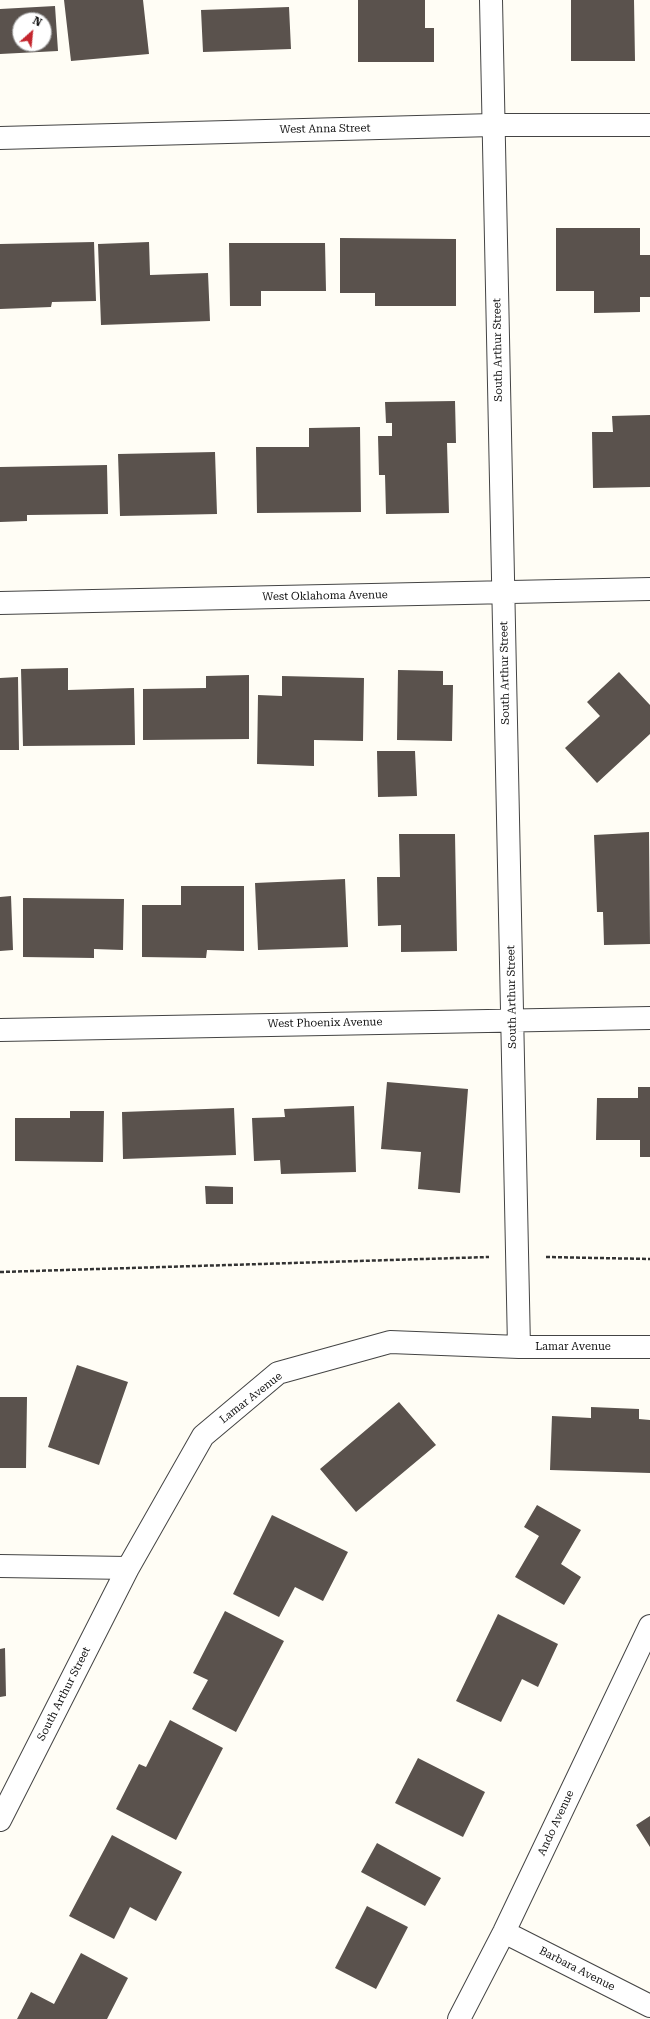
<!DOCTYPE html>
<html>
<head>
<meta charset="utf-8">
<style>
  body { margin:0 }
  #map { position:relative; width:650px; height:2019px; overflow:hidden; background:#fffdf5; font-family:"Roboto Serif",serif }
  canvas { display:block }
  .north { position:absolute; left:12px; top:12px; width:40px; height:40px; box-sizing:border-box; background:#fff; border:1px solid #a0a0a0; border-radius:50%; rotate:27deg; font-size:11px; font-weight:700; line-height:16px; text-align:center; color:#111 }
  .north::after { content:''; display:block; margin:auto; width:14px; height:18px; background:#c4262e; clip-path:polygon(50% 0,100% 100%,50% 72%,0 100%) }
</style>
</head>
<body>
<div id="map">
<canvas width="650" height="2019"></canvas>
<div class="north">N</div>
</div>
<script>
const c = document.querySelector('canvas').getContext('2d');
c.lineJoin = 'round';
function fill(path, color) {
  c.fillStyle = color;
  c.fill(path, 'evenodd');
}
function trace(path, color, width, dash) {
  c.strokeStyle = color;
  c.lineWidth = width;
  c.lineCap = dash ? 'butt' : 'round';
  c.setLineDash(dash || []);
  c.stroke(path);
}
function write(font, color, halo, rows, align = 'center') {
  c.font = font + ' "Roboto Serif",serif';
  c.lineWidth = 4;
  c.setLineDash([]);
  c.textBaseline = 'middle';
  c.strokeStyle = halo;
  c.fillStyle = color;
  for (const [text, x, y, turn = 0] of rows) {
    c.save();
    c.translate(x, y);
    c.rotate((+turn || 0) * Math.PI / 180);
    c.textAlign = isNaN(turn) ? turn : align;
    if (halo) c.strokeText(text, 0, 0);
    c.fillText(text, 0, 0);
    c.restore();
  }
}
const building = new Path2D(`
  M64 0H143L149 54 71 61Z
  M358 0H425V28H434V62H358Z
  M571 0H634L635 61H571Z
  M55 6 58 51 0 54V9ZM20 20H44V44H20Z
  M289 7 291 49 203 52 201 10Z
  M556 228H640V255H650V297H640V312L594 313V291H556Z
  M340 238 456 239V306H375V293H340Z
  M94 242 96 301 52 302 51 307 0 309V244Z
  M149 242 150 275 208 273 210 321 101 325 98 244Z
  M229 243H325L326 291H261V306H230Z
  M455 401 456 443H447L449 513 386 514 385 475H379L378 436H392V423H386L385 402Z
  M650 415V487L593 488 592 432H613L612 416Z
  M360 427 361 512 257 513 256 447H309V428Z
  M215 452 217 514 120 516 118 454Z
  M107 465 108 514 27 515V521L0 522V467Z
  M68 668V690L134 688 135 745 23 746 21 669Z
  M398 670 443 671V685H453L452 741 397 740Z
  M619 672 650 705V734L597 783 565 748 600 716 587 702Z
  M249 675V739L143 740V689L206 688V676Z
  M282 676 364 678 363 741 314 740V766L257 764 258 695 282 696Z
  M18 677 19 750H0V678Z
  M377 751H415L417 796 378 797Z
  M649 832 650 944 604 945 603 912H597L594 835Z
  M399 834H455L457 951 401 952V925L378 926 377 877H400Z
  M345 879 348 947 258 950 255 883Z
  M181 886H244V951L207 950 206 958 142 957V905H181Z
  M11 896 13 950 0 951V897Z
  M23 898 124 899 123 950 94 949V958L23 957Z
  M387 1082 468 1089 460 1193 418 1189 421 1152 381 1149Z
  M638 1087H650V1157H640V1140H596L597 1098H638Z
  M354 1106 356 1172 281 1174 280 1160 254 1161 252 1118 285 1117 284 1109Z
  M234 1108 236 1155 123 1159 122 1112Z
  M70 1111H104L103 1162 15 1161V1118H70Z
  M205 1186 233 1187V1204H206Z
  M77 1365 128 1382 99 1465 48 1447Z
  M0 1397H27L26 1468H0Z
  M399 1402 436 1445 356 1512 320 1469Z
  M591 1407 639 1409V1419L650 1420V1473L550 1470 552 1416 591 1418Z
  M537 1505 581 1530 561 1564 581 1577 564 1605 515 1577 539 1536 524 1527Z
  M272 1515 348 1552 323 1601 295 1587 279 1617 233 1594Z
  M225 1611 284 1641 236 1732 192 1709 208 1680 193 1673Z
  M498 1614 558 1644 538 1687 522 1679 501 1722 456 1701Z
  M5 1648 6 1696 0 1697V1649Z
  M170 1720 223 1748 176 1840 116 1809 139 1764 146 1767Z
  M418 1758 485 1792 463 1837 395 1803Z
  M650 1816V1847L636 1825Z
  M112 1835 182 1872 156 1921 130 1907 114 1939 69 1916Z
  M377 1843 441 1878 425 1906 361 1872Z
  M367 1906 408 1927 376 1989 335 1968Z
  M81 1953 128 1978 107 2019H17L31 1992 54 2004Z`);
const path = new Path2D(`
  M546 1257 650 1259
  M0 1272 489 1257`);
const minor = new Path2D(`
  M491 0 519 1347
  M0 603 650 589
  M0 1030 650 1018
  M0 1566 128 1568
  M0 1820 128 1568 203 1436 278 1373 390 1342 519 1347H650
  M504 1932 650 2006
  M459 2019 504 1932 650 1626`);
const tertiary = new Path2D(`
  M0 138 493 125H650`);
const streetNames = [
  ["West Anna Street",325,129,-1],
  ["South Arthur Street",498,350,-91],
  ["West Oklahoma Avenue",325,596,-1],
  ["South Arthur Street",505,673,-91],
  ["South Arthur Street",512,997,-91],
  ["West Phoenix Avenue",325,1023,-1],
  ["Lamar Avenue",573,1347],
  ["Lamar Avenue",251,1398,-38],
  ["South Arthur Street",64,1694,-63],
  ["Ando Avenue",556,1823,-65],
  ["Barbara Avenue",577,1969,27]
];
fill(building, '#5a524d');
trace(minor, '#444', 24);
trace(tertiary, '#444', 24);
trace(path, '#333', 2.5, [4, 2]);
trace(minor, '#fff', 22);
trace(tertiary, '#fff', 22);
write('11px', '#111', '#fff', streetNames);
</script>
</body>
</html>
